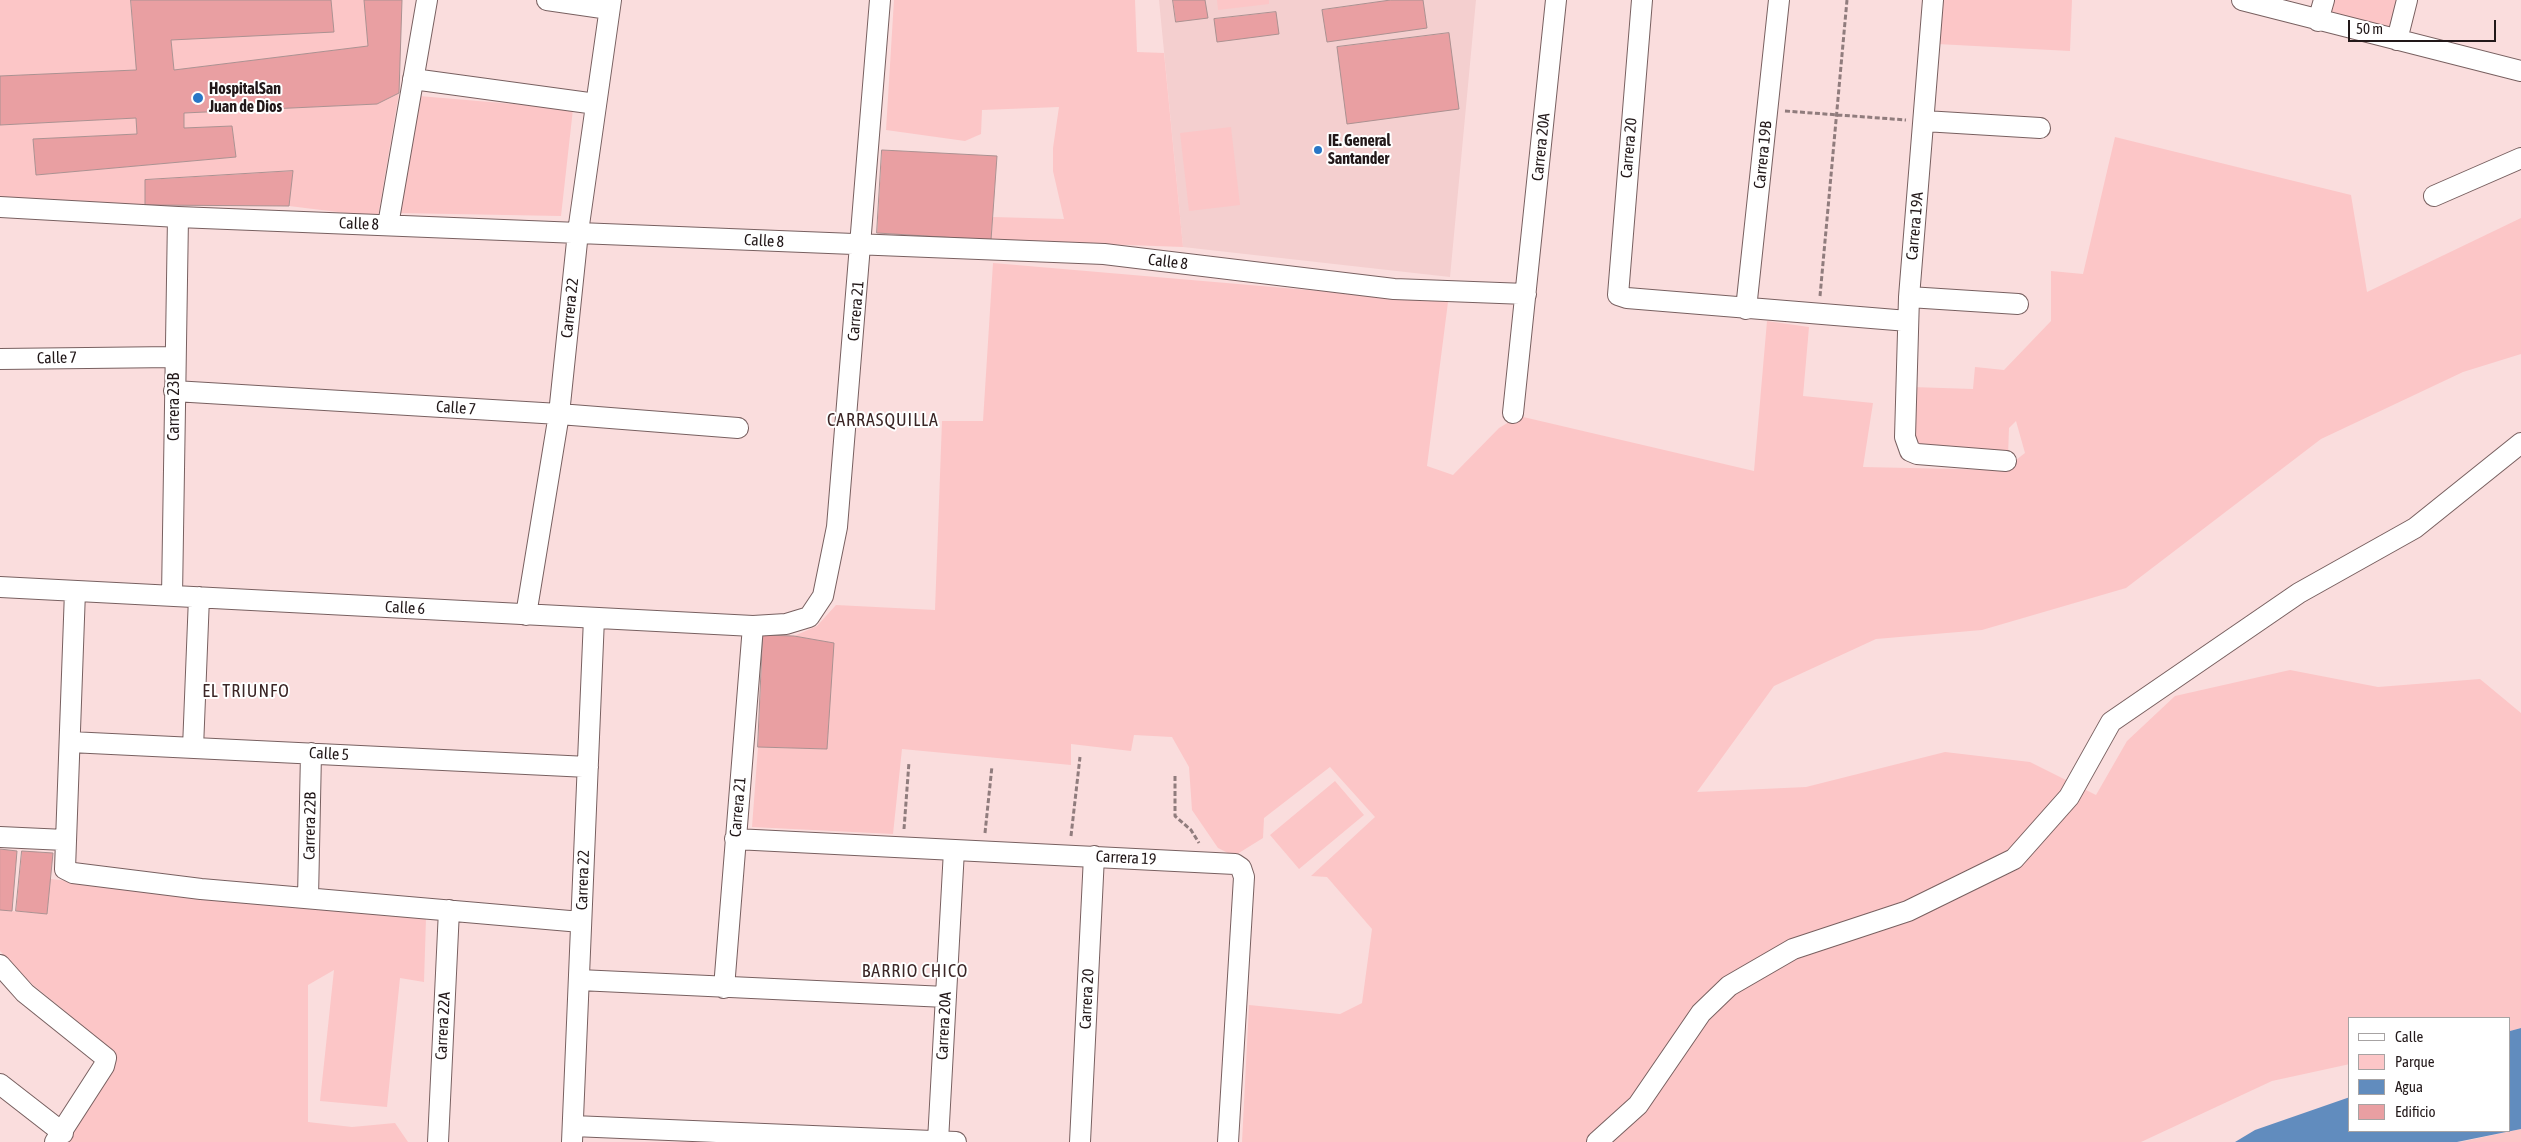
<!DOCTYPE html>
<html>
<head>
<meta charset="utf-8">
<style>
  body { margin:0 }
  #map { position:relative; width:2521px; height:1142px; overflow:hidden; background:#fadddd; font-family:"Asap Condensed",sans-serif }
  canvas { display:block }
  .legend { position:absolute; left:2348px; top:1017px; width:162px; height:115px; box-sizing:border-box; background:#fff; border:1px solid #a7a3a3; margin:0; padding:6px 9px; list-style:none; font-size:15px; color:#221819 }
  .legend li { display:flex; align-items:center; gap:10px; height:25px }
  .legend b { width:25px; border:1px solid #a7a3a3 }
  .scale { position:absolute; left:2348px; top:20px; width:148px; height:22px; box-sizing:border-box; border:2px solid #221819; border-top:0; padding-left:6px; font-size:15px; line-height:18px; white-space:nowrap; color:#221819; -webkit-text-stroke:4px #fff; paint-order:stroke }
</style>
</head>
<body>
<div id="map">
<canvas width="2521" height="1142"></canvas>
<ul class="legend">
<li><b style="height:6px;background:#fff"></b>Calle</li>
<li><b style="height:14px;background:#fcc6c7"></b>Parque</li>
<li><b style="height:14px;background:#618cbe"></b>Agua</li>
<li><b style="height:14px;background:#e99fa2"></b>Edificio</li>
</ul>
<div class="scale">50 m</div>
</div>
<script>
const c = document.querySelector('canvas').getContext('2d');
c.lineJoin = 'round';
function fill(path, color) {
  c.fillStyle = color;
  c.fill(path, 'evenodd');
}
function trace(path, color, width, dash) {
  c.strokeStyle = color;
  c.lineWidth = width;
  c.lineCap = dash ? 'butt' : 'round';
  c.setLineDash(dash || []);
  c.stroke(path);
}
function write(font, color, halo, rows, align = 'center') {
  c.font = font + ' "Asap Condensed",sans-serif';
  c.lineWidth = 4;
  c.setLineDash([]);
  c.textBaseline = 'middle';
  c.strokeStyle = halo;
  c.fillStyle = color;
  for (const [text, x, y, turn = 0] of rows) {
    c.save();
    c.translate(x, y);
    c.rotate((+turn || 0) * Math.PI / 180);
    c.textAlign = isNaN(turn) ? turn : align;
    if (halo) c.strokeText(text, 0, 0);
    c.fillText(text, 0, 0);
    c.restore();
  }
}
const built = new Path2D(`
  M1159 0H1476L1450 277 1183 247Z`);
const green = new Path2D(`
  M0 0H131L136 70 0 76Z
  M331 0H364L368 46 174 70 171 40Z
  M894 0H1135L1137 52 1164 53 1183 247 991 240 993 217 1064 219 1053 171V148L1059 107 982 110 981 134 965 141 886 130Z
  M1217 0H1269V4L1218 10Z
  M1941 0H2072L2070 51 1937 44Z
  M2331 0H2399L2392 31 2326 17Z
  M399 93 378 217 289 206 293 171 146 180 145 205 0 197V125L136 118 137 134 33 139 36 175 236 157 232 126 184 128V113L377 104Z
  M419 96 573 109 561 216 397 213Z
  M1231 127 1240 205 1189 211 1180 133Z
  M2115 137 2351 195 2367 292 2521 218V354L2463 372 2321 439 2126 588 1982 630 1876 639 1774 686 1697 792 1806 787 1945 752 2030 762 2096 795 2127 741 2175 696 2290 670 2378 687 2480 679 2521 713V1028L2510 1031V1018H2350V1064L2272 1081 2141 1142H1242L1249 1005 1340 1014 1362 1003 1372 929 1327 877 1311 876 1375 817 1330 767 1264 818 1263 838 1234 856 1218 848 1192 810 1189 767 1172 737 1134 735 1131 751 1071 744V765L902 749 893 834 752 827 758 747 827 749 833 643 794 636 817 626 836 605 935 610 942 421H983L993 263 1448 302 1427 466 1453 475 1499 428 1519 416 1754 471 1767 321 1809 327 1803 396 1873 403 1863 467 2003 470 2025 453 2016 421 2009 428 2008 456 1913 447 1912 387 1973 389 1975 367 2004 370 2051 321V271L2083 274Z
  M1335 781 1364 815 1299 869 1270 835Z
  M50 879 426 918 424 982 400 978 387 1107 320 1101 334 970 308 985V1122L352 1127 395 1123 408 1142H67L73 1134 116 1058 111 1049 32 984 0 951V910L47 914Z
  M2521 1129V1142H2459L2465 1141Z`);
const water = new Path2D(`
  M2521 1028V1129L2457 1142H2235L2255 1130 2350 1097V1131H2510V1031Z`);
const building = new Path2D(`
  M131 0H331L334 32 171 40 174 70 368 46 364 0H402L399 93 377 104 184 113V128L232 126 236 157 36 175 33 139 137 134 136 118 0 125V76L136 70Z
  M1173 0H1205L1208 18 1176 22Z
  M1391 0H1423L1427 28 1327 42 1322 10Z
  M1276 12 1279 34 1217 42 1214 19Z
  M1449 33 1459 109 1347 124 1337 47Z
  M882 150 997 156 991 240 877 233Z
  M293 171 289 206 145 205V180Z
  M763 635 794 636 834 643 827 749 758 747Z
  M0 849 17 851 12 911 0 910Z
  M22 851 53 853 47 914 16 911Z`);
const path = new Path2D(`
  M1785 111 1906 120
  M1820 296 1847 0
  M1175 776V816L1191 830 1199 843
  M904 829 909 762
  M985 833 992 766
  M1071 836 1080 757`);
const street = new Path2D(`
  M547 0 609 9
  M1642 0 1618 295 1627 298 1908 321
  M1933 0 1909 297 1905 437 1910 451 1917 454 2006 461
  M2242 0 2521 71
  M2318 21 2324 0
  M2397 40 2407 0
  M413 79 596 104
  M1924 121 2040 128
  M2434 196 2521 158
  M0 207 178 217 1104 254 1394 289 1526 294
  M388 225 427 0
  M1909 297 2018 304
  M1746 309 1779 0
  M0 359 174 357
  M174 391 559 414 738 428
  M1513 413 1556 0
  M0 587 753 626 786 624 809 617 823 596 837 527 880 0
  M75 591 65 869 73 873 201 889 581 922
  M172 596 178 217
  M526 615 559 414 578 232 611 0
  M70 742 588 767
  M193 748 199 597
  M0 837 65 840
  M735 839 1235 864 1241 868 1244 877 1228 1142
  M308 898 311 753
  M0 965 25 993 106 1058 104 1066 55 1142
  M579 980 946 997
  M724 988 753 626
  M0 1084 63 1133
  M573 1126 956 1142
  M938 1141 954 850
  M438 1142 449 910
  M572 1142 594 618
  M1080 1142 1094 856
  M1597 1142 1638 1105 1701 1013 1729 986 1793 949 1908 911 2014 859 2069 797 2111 722 2299 593 2415 528 2521 443`);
const markers = [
  [198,98,6,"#2976c6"],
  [1318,150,5,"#2976c6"]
];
const poiNames = [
  ["HospitalSan",209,89],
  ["Juan de Dios",209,107],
  ["IE. General",1328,141],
  ["Santander",1328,159]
];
const streetNames = [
  ["Carrera 20A",1541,147,-84],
  ["Carrera 20",1629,148,-85],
  ["Carrera 19B",1763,155,-84],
  ["Calle 8",359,224,2],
  ["Carrera 19A",1915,226,-85],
  ["Calle 8",764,241,3],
  ["Calle 8",1168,262,7],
  ["Carrera 22",570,308,-84],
  ["Carrera 21",856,311,-85],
  ["Calle 7",57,358,-1],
  ["Carrera 23B",174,407,-90],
  ["Calle 7",456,408,4],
  ["Calle 6",405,608,3],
  ["Calle 5",329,754,3],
  ["Carrera 21",738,807,-85],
  ["Carrera 22B",310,826,-89],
  ["Carrera 19",1126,858,3],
  ["Carrera 22",583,880,-88],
  ["Carrera 20",1087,999,-87],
  ["Carrera 22A",443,1026,-87],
  ["Carrera 20A",944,1026,-87]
];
const neighbourhoodNames = [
  ["CARRASQUILLA",883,420],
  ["EL TRIUNFO",246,691],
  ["BARRIO CHICO",915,971]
];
fill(built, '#f4cfcf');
fill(green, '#fcc6c7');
fill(water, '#618cbe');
fill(building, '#e99fa2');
trace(building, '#ab9191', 1);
trace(street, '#786060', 22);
trace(path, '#907c7d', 3, [5, 2.5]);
trace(street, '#fff', 20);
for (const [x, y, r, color] of markers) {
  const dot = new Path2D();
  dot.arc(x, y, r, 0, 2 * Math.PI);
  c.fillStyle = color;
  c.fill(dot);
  trace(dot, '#fff', 2);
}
write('bold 16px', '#221819', '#fff', poiNames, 'left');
write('16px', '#221819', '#fff', streetNames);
c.letterSpacing = '1px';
write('18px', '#3b2626', '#fff', neighbourhoodNames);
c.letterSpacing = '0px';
</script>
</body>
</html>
